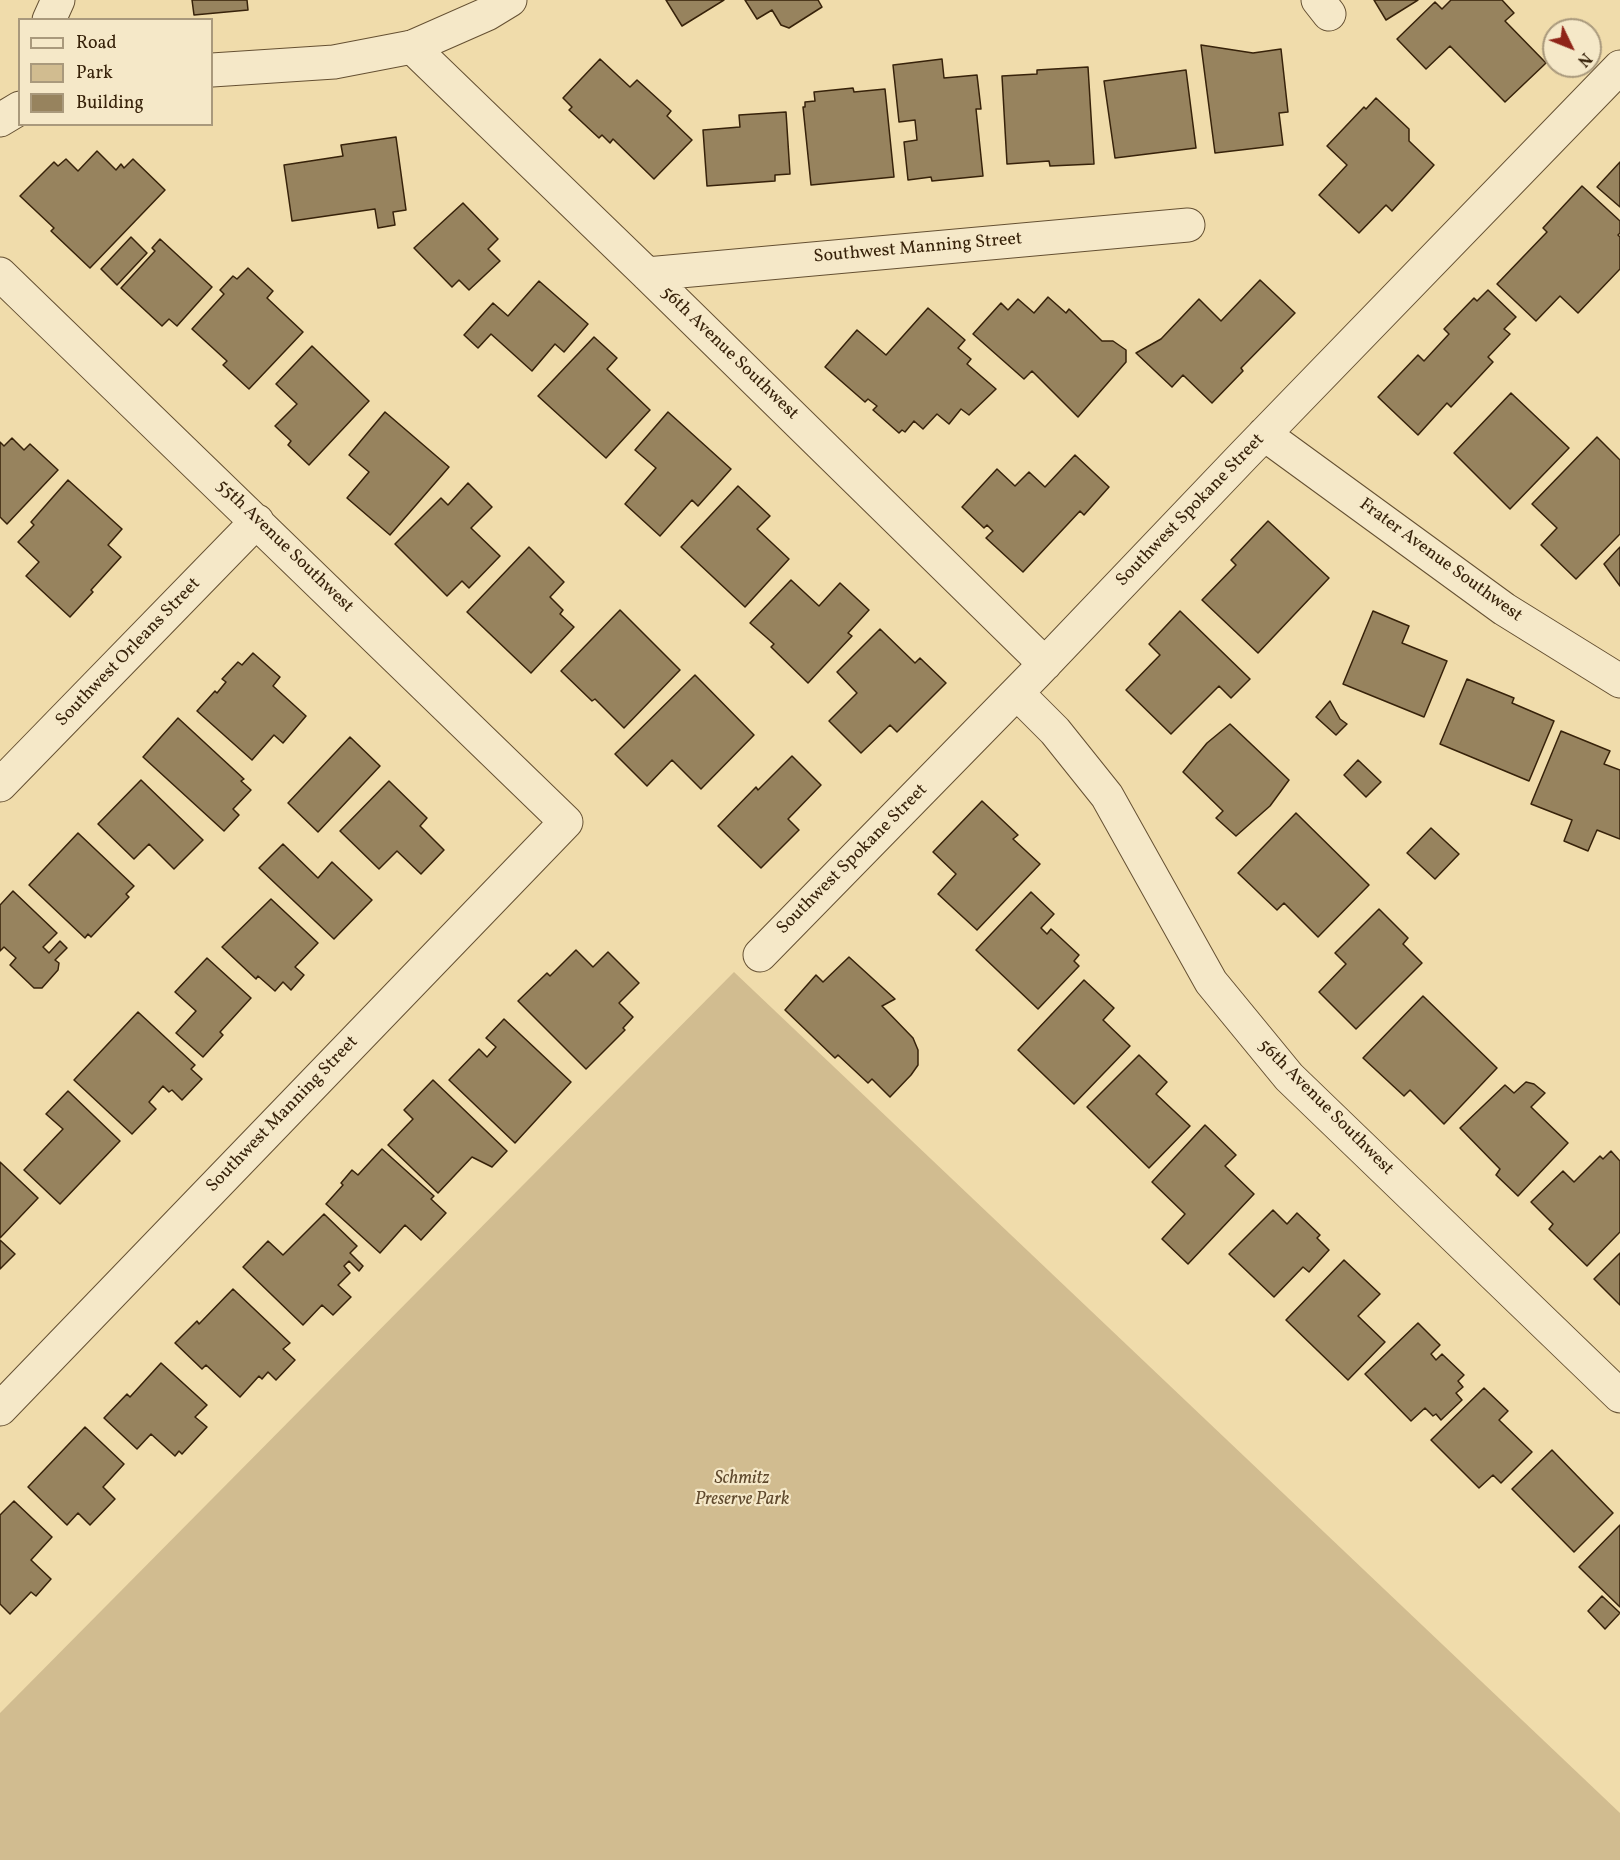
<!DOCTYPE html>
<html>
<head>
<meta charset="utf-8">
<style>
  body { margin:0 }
  #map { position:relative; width:1620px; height:1860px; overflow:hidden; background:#f0dcab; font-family:Vollkorn,serif }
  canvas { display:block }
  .legend { position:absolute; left:18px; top:18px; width:195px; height:108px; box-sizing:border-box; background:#f5e8c8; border:2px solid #a9997c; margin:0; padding:8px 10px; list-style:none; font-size:18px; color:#37220a }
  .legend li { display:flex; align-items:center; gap:12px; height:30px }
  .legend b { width:30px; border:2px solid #a9997c }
  .north { position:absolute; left:1542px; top:18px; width:60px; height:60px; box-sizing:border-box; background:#f5e8c8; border:2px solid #a9997c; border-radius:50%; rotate:133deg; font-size:16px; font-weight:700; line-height:24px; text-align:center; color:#37220a }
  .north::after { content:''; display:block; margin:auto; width:21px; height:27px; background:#8f2418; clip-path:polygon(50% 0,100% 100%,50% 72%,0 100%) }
</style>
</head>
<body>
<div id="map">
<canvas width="1620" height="1860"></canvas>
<ul class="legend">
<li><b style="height:8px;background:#f5e8c8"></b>Road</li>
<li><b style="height:16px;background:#d1bc90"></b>Park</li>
<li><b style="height:16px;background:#97835e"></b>Building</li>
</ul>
<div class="north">N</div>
</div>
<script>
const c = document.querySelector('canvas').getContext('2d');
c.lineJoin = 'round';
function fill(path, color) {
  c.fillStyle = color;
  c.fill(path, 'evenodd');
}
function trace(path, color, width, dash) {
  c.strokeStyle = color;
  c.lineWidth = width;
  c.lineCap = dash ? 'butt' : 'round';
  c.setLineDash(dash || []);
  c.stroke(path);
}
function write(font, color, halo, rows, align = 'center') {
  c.font = font + ' Vollkorn,serif';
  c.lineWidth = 4.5;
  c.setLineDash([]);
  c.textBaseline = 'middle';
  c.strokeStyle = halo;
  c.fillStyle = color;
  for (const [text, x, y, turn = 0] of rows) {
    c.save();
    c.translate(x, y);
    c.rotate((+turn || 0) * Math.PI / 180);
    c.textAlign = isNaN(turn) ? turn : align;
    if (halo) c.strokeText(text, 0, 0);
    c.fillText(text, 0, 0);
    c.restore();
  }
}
const green = new Path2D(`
  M734 972 1620 1813V1860H0V1713Z`);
const building = new Path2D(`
  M192 0H247L248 10 194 15Z
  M666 0H724L682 26Z
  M745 0H818L822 7 789 28 781 25 772 10 757 19Z
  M1374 0H1418L1386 20Z
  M1451 0H1502L1514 13 1505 21 1546 63 1505 102 1450 46 1426 69 1397 39 1435 2 1442 9Z
  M1201 45 1253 53 1281 49 1288 112 1279 113 1283 145 1215 153Z
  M600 59 630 87 637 80 671 111 667 116 692 140 654 179 613 139 610 143 602 135 599 138 569 110 572 107 563 98Z
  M942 59 944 78 977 75 981 109H976L983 176 932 181 931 177 908 180 904 142 917 140 915 120 899 122 893 65Z
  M1088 67 1094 164 1050 166 1049 161 1007 164 1002 76 1037 74V70Z
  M1186 70 1196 148 1115 158 1104 81Z
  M853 88 854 92 885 89 894 177 811 185 803 107H805V102L815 101 814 92Z
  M1376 98 1409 129V141L1434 165 1392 211 1386 205 1359 233 1319 195 1347 165 1327 146 1364 107 1366 109Z
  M786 112 790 174 775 175V181L707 186 703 130 740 127 739 115Z
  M396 137 406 210 393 212 395 225 378 228 375 209 292 221 284 165 343 156 341 145Z
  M97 151 116 170 121 164 124 168 133 159 165 190 90 268 51 231 54 228 20 196 54 162 58 166 66 159 78 171Z
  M1620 162V207L1597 187Z
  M1582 186 1620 221V233L1618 235 1620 237V269L1578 313 1560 296 1536 321 1497 284 1547 232 1543 228Z
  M463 203 498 239 488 249 500 261 469 290 459 280 452 287 414 248Z
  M131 237 147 253 117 285 101 269Z
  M160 239 212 287 177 326 169 319 162 326 121 288 155 251 152 248Z
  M248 268 273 291 267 298 303 332 249 389 223 365 227 361 192 329 224 294 220 290 233 276 237 279Z
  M1260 280 1295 313 1241 368 1243 371 1212 403 1183 375 1172 387 1136 353 1161 339 1199 299 1221 321Z
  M539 281 588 324 564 352 555 344 532 371 491 334 478 348 464 335 493 303 508 316Z
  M1488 290 1516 317 1504 329 1510 334 1488 357 1493 362 1451 407 1447 403 1418 435 1378 397 1418 355 1424 361 1449 334 1444 329 1474 298 1477 301Z
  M1048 297 1066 313 1069 309 1102 341H1113L1126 350V362L1078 417 1032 371 1024 379 973 334 1001 303 1008 310 1018 299 1034 313Z
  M928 308 965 340 958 348 971 359 967 364 996 389 969 415 961 409 949 424 937 414 923 429 914 421 905 432 902 430 899 433 873 410 877 406 868 399 865 402 825 367 857 330 886 355Z
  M594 337 617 358 607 369 650 410 606 458 538 396Z
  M312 346 369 401 309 465 288 445 291 441 275 426 297 404 276 384Z
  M1511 393 1569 448 1510 509 1454 453Z
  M385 412 449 467 390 535 347 498 369 472 349 455Z
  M668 412 731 469 698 506 692 500 660 536 625 504 656 468 635 450Z
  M1597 437 1620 460V534L1576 579 1541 545 1557 528 1532 504Z
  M12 438 24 450 30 444 58 470 7 524 0 517V442L4 446Z
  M1075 455 1109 487 1084 515 1080 511 1023 572 986 538 993 531 987 525 984 528 962 507 997 469 1015 486 1029 472 1045 487Z
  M68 480 122 529 108 545 121 557 91 590 93 592 70 617 26 576 39 562 18 542 34 525 31 522Z
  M468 483 492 507 471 528 500 556 469 588 462 581 447 596 395 544 441 498 448 505Z
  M738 486 770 516 757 529 789 559 745 607 681 547Z
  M1268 521 1329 578 1258 653 1202 600 1236 565 1231 560Z
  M529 547 564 582 550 597 563 610 560 614 574 627 531 673 467 612Z
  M1620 547V586L1604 564Z
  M791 580 819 606 840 583 869 610 848 633 852 636 808 683 771 647 774 644 750 623Z
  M620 610 680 670 624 728 595 699 592 701 561 671Z
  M1180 611 1250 679 1231 698 1219 686 1171 734 1126 690 1160 655 1149 644Z
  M1373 611 1409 626 1402 643 1447 661 1424 717 1343 684Z
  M880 629 915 663 920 658 946 683 897 732 890 725 861 753 829 721 857 693 837 672Z
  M253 653 280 677 273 686 306 716 283 743 274 735 252 760 197 711 215 691 217 693 226 682 222 679 238 662 242 665Z
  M695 675 754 735 701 789 672 760 647 786 615 754Z
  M1467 679 1514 698 1512 703 1554 721 1529 781 1440 744Z
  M1330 701 1340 719 1347 724 1336 735 1316 717Z
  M178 718 244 779 241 781 251 790 233 809 239 815 224 831 143 757Z
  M1230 724 1289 780 1270 806 1236 836 1216 818 1223 811 1183 772 1207 743Z
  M1561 731 1610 751 1604 764 1620 770V839L1597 830 1588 851 1564 841 1572 820 1531 804Z
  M350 737 380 766 318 832 288 803Z
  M792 756 821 785 788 819 799 830 761 868 718 826 756 787 758 790Z
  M1358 760 1381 782 1366 797 1344 775Z
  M141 780 203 840 174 869 149 844 134 859 98 824Z
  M389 781 427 818 420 826 444 850 421 874 397 851 379 869 340 831Z
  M982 801 1018 835 1013 839 1040 864 977 930 938 894 956 874 933 852Z
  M1296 813 1369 885 1318 937 1284 903 1277 910 1238 873Z
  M1431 828 1459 854 1435 879 1407 853Z
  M78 833 134 886 126 894 129 897 91 937 88 934 85 938 29 885Z
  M283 844 318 878 332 862 372 900 334 939 259 868Z
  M13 891 57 933 43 947 49 953 60 941 67 948 55 960 59 963 58 970 42 988H34L10 965 16 958 4 947 0 951V905Z
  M1031 892 1054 914 1041 928 1047 934 1051 929 1079 955 1074 961 1079 966 1038 1009 976 950Z
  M271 899 318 943 295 967 304 975 291 990 283 982 275 991 258 976 256 979 222 947Z
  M1379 909 1408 938 1403 944 1422 963 1356 1029 1319 992 1346 964 1335 953Z
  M576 950 593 967 608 952 639 983 619 1003 633 1017 623 1028 625 1030 586 1069 518 1001 547 973 550 976Z
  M849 957 895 999 882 1006 913 1038 918 1050V1065L911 1075 890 1097 872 1079 868 1083 838 1055 835 1058 785 1010 816 975 823 982Z
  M207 958 251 998 220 1032 223 1035 203 1057 176 1033 196 1011 175 992Z
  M1084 980 1114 1008 1103 1020 1130 1046 1074 1104 1018 1050Z
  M1423 996 1497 1068 1444 1124 1410 1090 1404 1096 1363 1058Z
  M138 1012 195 1065 191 1069 202 1079 182 1100 172 1090 169 1092 163 1086 149 1102 156 1109 132 1134 74 1080Z
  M504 1019 571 1082 515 1143 449 1080 479 1049 487 1057 496 1047 486 1038Z
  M1139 1055 1167 1082 1156 1094 1190 1126 1149 1168 1087 1107Z
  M433 1080 507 1151 492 1167 472 1157 438 1193 388 1145 413 1119 404 1110Z
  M1526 1082 1534 1084 1545 1093 1531 1107 1568 1143 1518 1196 1496 1175 1500 1169 1460 1128 1505 1085 1514 1093Z
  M68 1091 120 1141 60 1204 24 1170 63 1129 46 1114Z
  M1205 1125 1236 1155 1225 1166 1254 1194 1188 1264 1162 1239 1185 1214 1152 1182Z
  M382 1149 434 1196 431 1199 446 1213 421 1240 405 1225 380 1253 326 1204 343 1185 341 1183 352 1170 358 1175Z
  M1611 1151 1620 1161V1232L1587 1266 1549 1229 1553 1224 1531 1202 1563 1171 1574 1182 1600 1156 1603 1159Z
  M0 1162 38 1198 0 1238Z
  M1273 1210 1287 1224 1297 1213 1320 1235 1317 1238 1329 1250 1309 1272 1303 1267 1274 1297 1229 1254Z
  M324 1214 357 1246 350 1253 363 1266 359 1271 349 1261 344 1266 350 1273 338 1285 351 1297 333 1315 322 1305 303 1325 243 1267 268 1241 283 1255Z
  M0 1240 15 1254 0 1269Z
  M1620 1253V1305L1594 1279Z
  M1344 1260 1380 1294 1358 1316 1385 1342 1348 1380 1286 1320Z
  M233 1289 290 1343 283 1349 295 1360 276 1380 268 1372 262 1379 259 1376 240 1397 206 1365 202 1369 175 1343 197 1321 199 1324Z
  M1418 1323 1440 1345 1431 1354 1436 1360 1442 1354 1464 1375 1458 1381 1463 1387 1456 1393 1462 1400 1441 1420 1436 1414 1433 1416 1425 1408 1411 1421 1365 1374Z
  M161 1363 207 1405 195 1417 207 1427 182 1454 179 1451 175 1456 151 1434 137 1449 104 1418 127 1394 130 1397Z
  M1484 1388 1508 1411 1499 1420 1532 1452 1501 1483 1493 1475 1479 1488 1431 1440Z
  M85 1427 124 1464 103 1487 115 1499 90 1525 78 1513 67 1525 28 1487Z
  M1552 1450 1613 1513 1574 1552 1512 1489Z
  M14 1501 52 1537 31 1560 51 1579 36 1596 31 1592 10 1614 0 1604V1515Z
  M1620 1525V1607L1579 1567Z
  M1602 1596 1620 1613 1605 1629 1588 1611Z`);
const minor = new Path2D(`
  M1318 0 1329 14
  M49 20 58 0
  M412 47 647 274 1045 664
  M0 274 566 822 0 1409
  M647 274 1188 225
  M1264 434 1504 609 1620 681
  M1017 693 1055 731 1107 796 1211 982 1289 1077 1620 1396
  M0 785 257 521
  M760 955 1036 673 1244 455 1620 67`);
const tertiary = new Path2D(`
  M212 70 334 62 412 47 487 14 510 0
  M0 120 20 108`);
const streetNames = [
  ["Southwest Manning Street",918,249,-5],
  ["56th Avenue Southwest",729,354,44],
  ["Southwest Spokane Street",1191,511,-46],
  ["55th Avenue Southwest",284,547,44],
  ["Frater Avenue Southwest",1440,561,36],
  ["Southwest Orleans Street",129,653,-46],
  ["Southwest Spokane Street",853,860,-45],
  ["56th Avenue Southwest",1325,1108,45],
  ["Southwest Manning Street",283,1115,-46]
];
const parkNames = [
  ["Schmitz",742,1480],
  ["Preserve Park",742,1501]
];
fill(green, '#d1bc90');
fill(building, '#97835e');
trace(building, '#37220a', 1.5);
trace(minor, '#655032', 35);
trace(tertiary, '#655032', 35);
trace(minor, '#f5e8c8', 33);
trace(tertiary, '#f5e8c8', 33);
write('18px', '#37220a', '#f5e8c8', streetNames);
write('italic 18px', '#5e482c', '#f5e8c8', parkNames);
</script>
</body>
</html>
